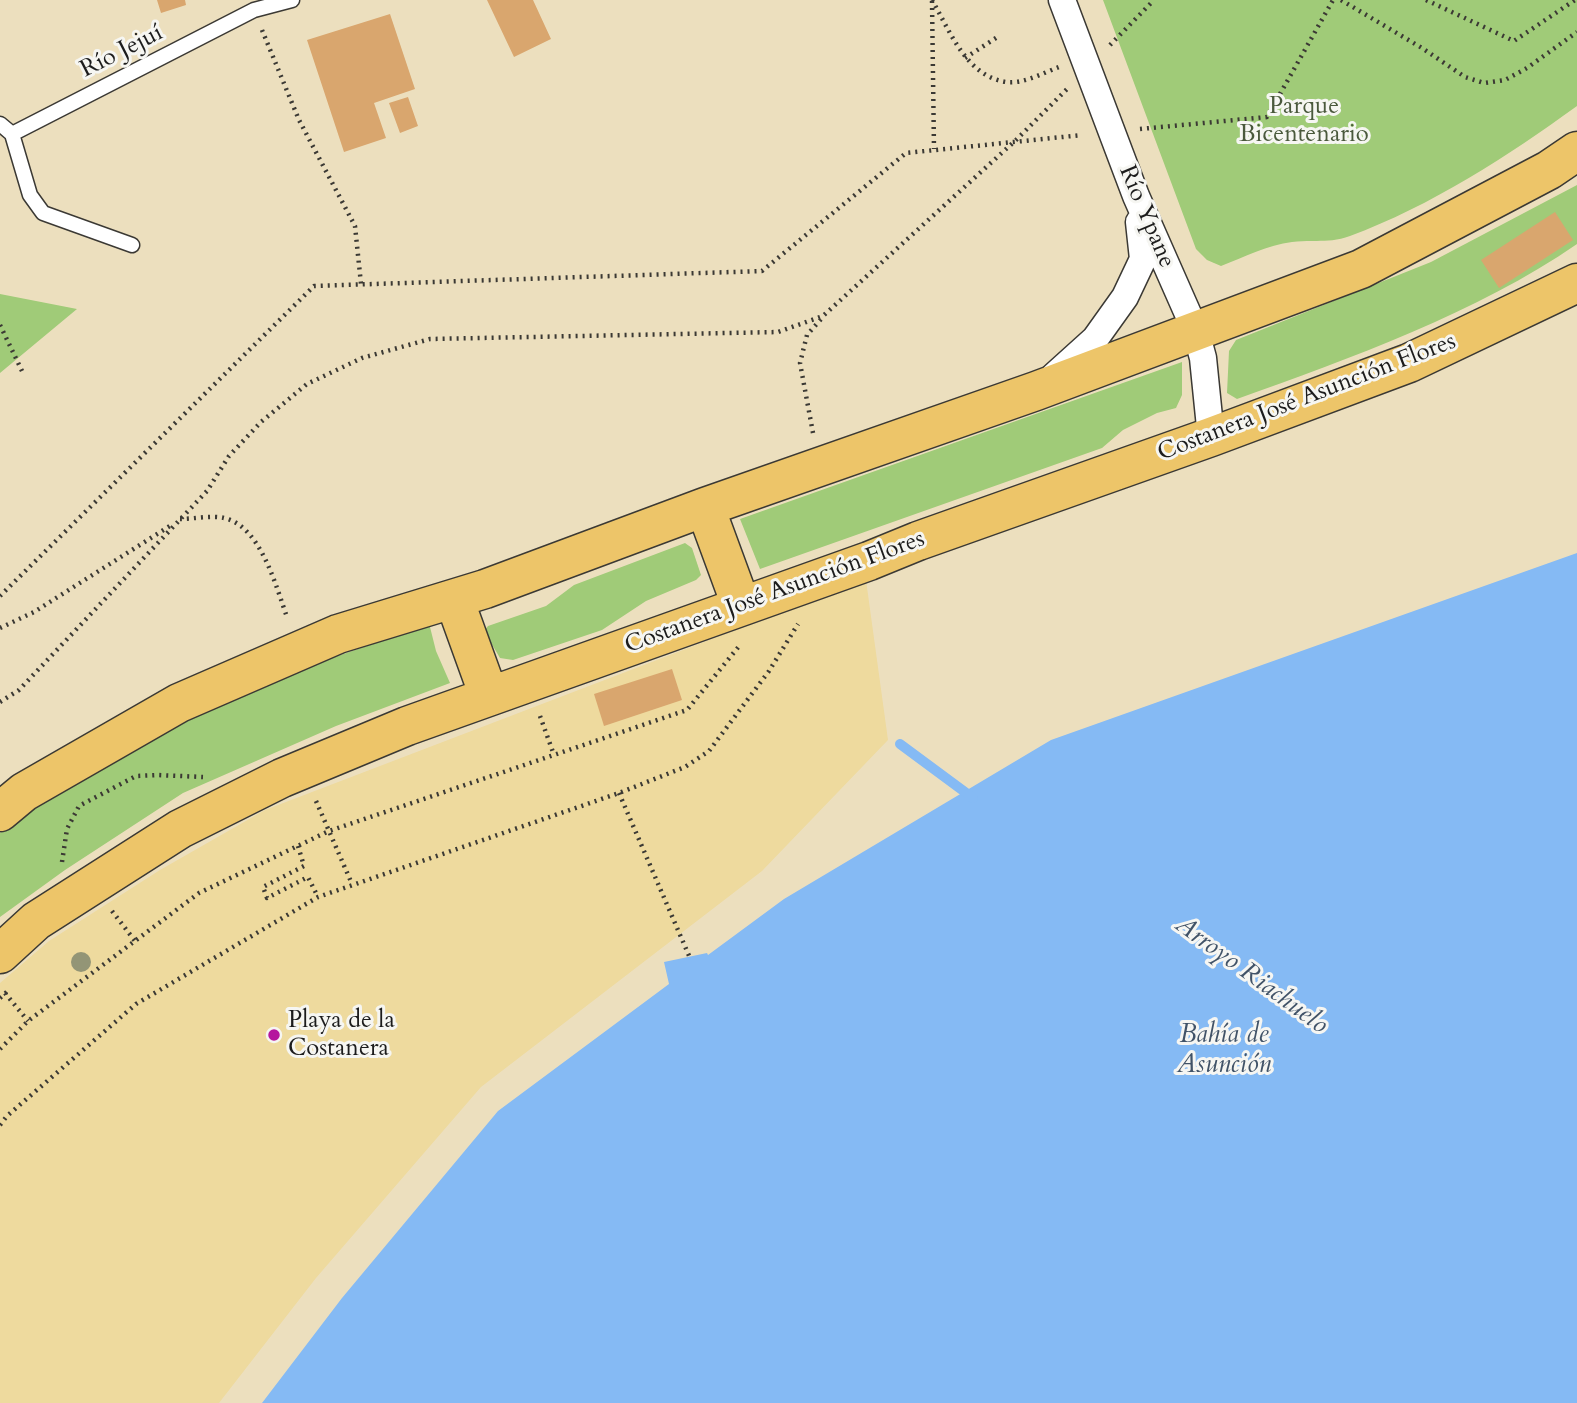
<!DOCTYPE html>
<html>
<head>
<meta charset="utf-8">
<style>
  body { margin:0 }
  canvas { display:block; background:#ecdfbe }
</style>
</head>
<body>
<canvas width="1577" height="1403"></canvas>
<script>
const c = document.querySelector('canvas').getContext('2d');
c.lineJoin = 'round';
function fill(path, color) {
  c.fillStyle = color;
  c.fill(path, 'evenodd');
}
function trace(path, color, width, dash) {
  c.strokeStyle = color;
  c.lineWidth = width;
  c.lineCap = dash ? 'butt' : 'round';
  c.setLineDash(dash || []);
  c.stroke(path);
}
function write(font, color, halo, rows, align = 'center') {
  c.font = font + ' Cardo,serif';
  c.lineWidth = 6;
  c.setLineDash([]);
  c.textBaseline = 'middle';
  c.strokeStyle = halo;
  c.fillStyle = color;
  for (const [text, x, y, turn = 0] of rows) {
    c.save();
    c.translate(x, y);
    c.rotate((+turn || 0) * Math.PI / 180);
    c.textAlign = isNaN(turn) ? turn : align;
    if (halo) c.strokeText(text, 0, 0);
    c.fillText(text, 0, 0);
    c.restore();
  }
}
const green = new Path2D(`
  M1103 0H1577V106C1508 156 1431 206 1350 236 1328 244 1313 239 1292 242 1268 245 1244 257 1221 266L1207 260 1196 249Z
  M1577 185V244C1477 313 1351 358 1237 399L1227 393 1229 351 1236 340 1431 262Z
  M0 294 77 309 0 373Z
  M1182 362V395L1176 408 1157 413 1123 430 1102 448 760 569 740 519Z
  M685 543 692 548 701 575 696 580 646 601 602 630 513 660 500 658 484 631 488 626 546 606 574 585Z
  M428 626 430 627 436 651 450 683 336 726 183 793 65 870 0 917V833C94 762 202 710 311 666 349 651 389 639 428 626Z`);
const sand = new Path2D(`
  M866 580 888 740 762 871 481 1087 316 1278 219 1403H0V983L49 941 160 870 265 810Z`);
const water = new Path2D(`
  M1577 553V1403H262L342 1298 498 1111 669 984 664 962 707 953 708 955 784 899 1051 740Z`);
const stream = new Path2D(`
  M900 744 973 798`);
const building = new Path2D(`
  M157 0H185L186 5 161 13Z
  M487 0H533L551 39 514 57Z
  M390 14 415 89 374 103 386 138 344 152 307 40Z
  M408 97 418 126 400 133 389 103Z
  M1555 212 1573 240 1499 288 1481 260Z
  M672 669 682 700 604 726 594 694Z`);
const path = new Path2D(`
  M932 0C950 31 966 76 1006 82 1024 84 1043 73 1059 67
  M1341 0 1422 48 1465 77 1484 83 1505 80 1527 68 1577 32
  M1426 0 1514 41 1575 0
  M932 1 934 149
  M262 30 299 120 355 226 361 284
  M1110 45 1154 0
  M965 58 999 36
  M1140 129 1267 117 1333 0
  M0 325 22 371
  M813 433 800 363 807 335 823 317
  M180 519C193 519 212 515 224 518 261 526 276 587 287 617
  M0 596 314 286 762 271 906 153 1082 135
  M0 628 34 612 173 524
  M0 702 19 690 207 491 229 456 261 422 307 384 362 358 430 339 778 332 823 316 1016 140 1067 89
  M540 716 554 755
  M619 793 690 958
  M316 801 352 884
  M298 846 304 866 263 887 267 898 308 877 318 897
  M62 862 67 829 79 806 136 776 157 775 203 777
  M112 911 135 941
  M5 993 28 1021
  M0 998 10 989
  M0 1049 28 1021 199 893 329 831 687 710 740 645
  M0 1125 7 1116 136 1004 318 897 619 793 685 767 709 751 769 671 798 624`);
const lane = new Path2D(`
  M0 124 12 134 30 195 43 213 132 245
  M12 134 254 10 292 0`);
const street = new Path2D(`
  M1062 0 1136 196 1196 332 1203 358 1211 437
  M1054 376 1095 339 1125 297 1143 259 1139 222`);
const highway = new Path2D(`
  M705 507 741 605
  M454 599 489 696
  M0 812 24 792 179 703 338 634 485 589 705 507 1036 391 1361 269 1549 170 1577 151
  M0 954 36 921 180 829 282 778 407 726 869 561 918 541 1211 437 1409 363 1577 283`);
const trees = [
  [81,962]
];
const markers = [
  [274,1035,7,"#b5179e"]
];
const streetNames = [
  ["Río Jejuí",122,52,-27],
  ["Río Ypane",1146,217,67],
  ["Costanera José Asunción Flores",1307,398,-21],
  ["Costanera José Asunción Flores",775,593,-20]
];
const parkNames = [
  ["Parque",1304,107],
  ["Bicentenario",1304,135]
];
const poiNames = [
  ["Playa de la",288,1021],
  ["Costanera",288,1049]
];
const waterNames = [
  ["Arroyo Riachuelo",1251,976,36],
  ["Bahía de",1224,1036],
  ["Asunción",1224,1066]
];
fill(green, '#a0cb78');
fill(sand, '#eeda9e');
fill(water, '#85baf4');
trace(stream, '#85baf4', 10);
fill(building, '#d9a66e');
trace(lane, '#3b3934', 17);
trace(street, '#3b3934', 29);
trace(highway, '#3b3934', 41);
trace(path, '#3b3934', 4.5, [2, 5]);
trace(lane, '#fff', 14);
trace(street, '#fff', 26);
trace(highway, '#edc569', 38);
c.fillStyle = '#939576';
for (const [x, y] of trees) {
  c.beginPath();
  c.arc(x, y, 10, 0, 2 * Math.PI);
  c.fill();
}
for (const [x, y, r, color] of markers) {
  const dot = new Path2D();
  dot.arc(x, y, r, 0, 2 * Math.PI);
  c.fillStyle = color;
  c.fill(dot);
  trace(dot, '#f6f6f2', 2.5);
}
write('24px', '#1c1c1c', '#f6f6f2', streetNames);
write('24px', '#4a593c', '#f6f6f2', parkNames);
write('24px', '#1c1c1c', '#f6f6f2', poiNames, 'left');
write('italic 26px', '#415368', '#f6f6f2', waterNames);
</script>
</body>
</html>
